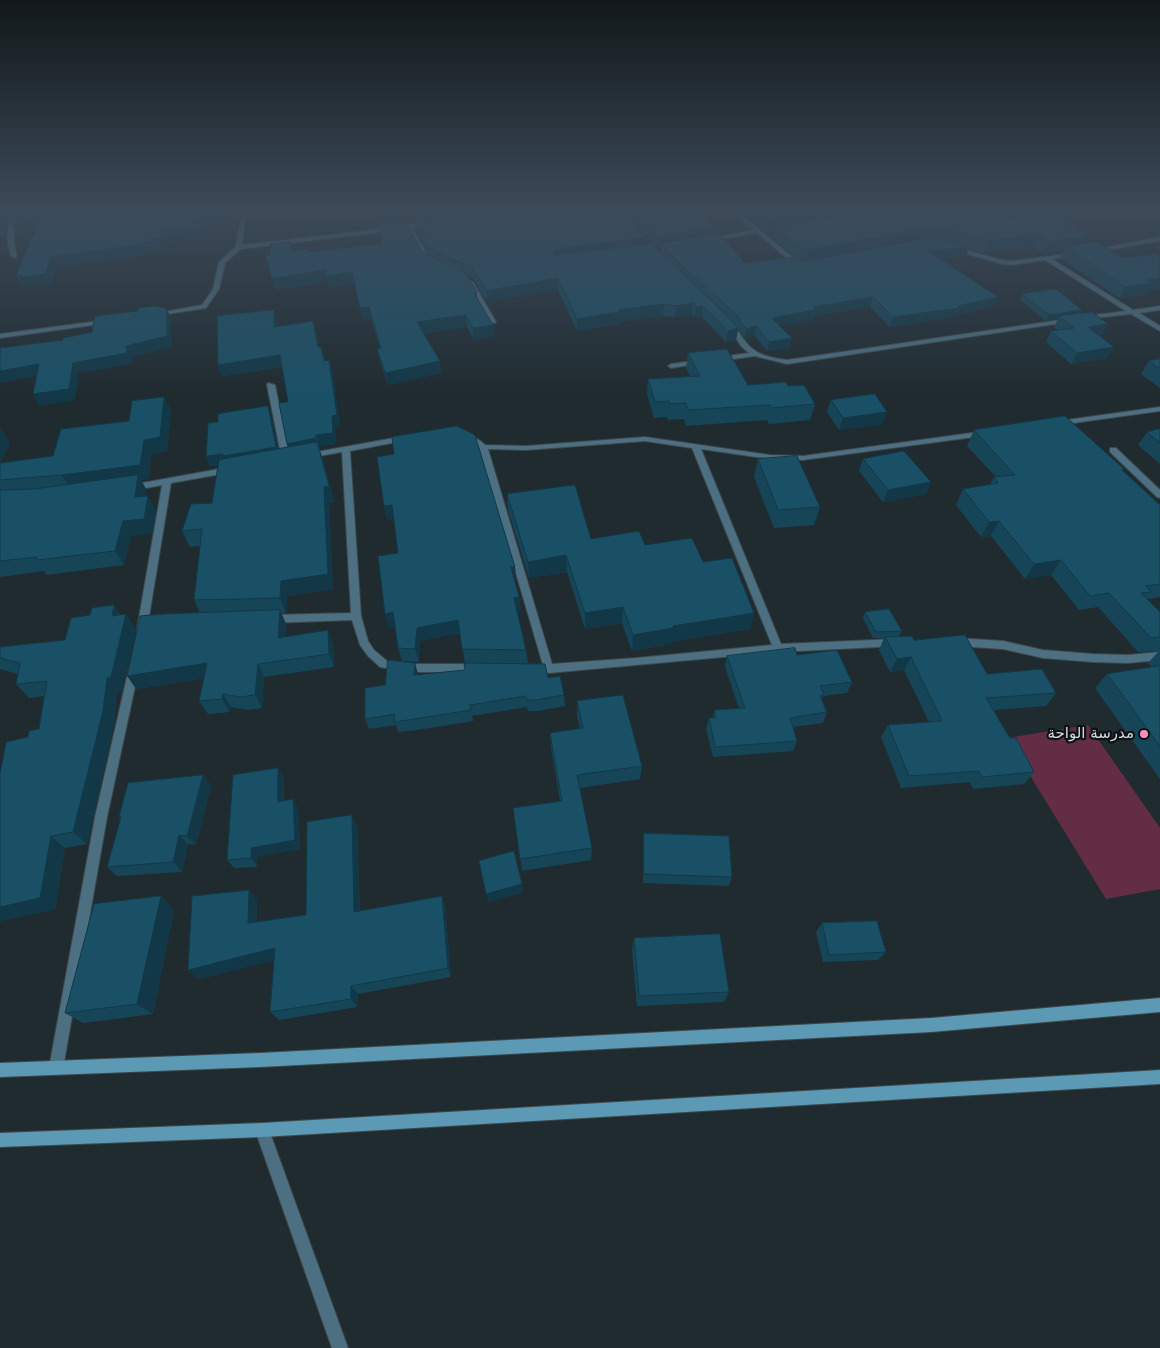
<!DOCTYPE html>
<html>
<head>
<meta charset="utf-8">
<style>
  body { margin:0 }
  canvas { display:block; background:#202b30 }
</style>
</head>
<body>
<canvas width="1160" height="1348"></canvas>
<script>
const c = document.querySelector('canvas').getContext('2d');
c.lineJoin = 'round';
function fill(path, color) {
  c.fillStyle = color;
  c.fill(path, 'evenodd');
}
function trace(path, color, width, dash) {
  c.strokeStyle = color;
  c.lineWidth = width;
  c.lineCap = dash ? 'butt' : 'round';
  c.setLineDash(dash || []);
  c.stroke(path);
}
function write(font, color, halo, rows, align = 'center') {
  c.font = font + ' "DejaVu Sans","Noto Sans Arabic",sans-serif';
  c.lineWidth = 4.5;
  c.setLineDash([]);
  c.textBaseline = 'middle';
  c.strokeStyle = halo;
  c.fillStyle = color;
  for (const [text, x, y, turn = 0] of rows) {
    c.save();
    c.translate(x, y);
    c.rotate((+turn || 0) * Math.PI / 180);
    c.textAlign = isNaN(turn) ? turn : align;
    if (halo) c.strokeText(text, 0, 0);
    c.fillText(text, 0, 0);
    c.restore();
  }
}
const green = new Path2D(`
  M1088 725 1160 828V889L1106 899 1007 738Z`);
const street = new Path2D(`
  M13 208H19C14 225 11 239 17 256L14 258 11 256C5 239 8 225 13 208Z
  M242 208H247L242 245 405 226 408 224H430V226L412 229 433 263 428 264 407 229 241 249 225 263 219 289 206 308 155 316 154 315 157 313 202 305 213 289 219 262 236 246Z
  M475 208H479L489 220 488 221H484Z
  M607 208H631L628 210 605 211 604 210Z
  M728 208H734L800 264V266H796L757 233 708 241 707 240 710 238 754 230Z
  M1160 237V241L1095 252 1092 250Z
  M955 247 1002 260 1012 261 1075 253V255L1052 259 1133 310 1160 306V310L1139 313 1160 326V331L1131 314 1085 319 1084 318 1087 316 1126 311 1045 260 1012 265 1002 264 953 250 952 249Z
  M470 280 473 282 496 322 495 323 490 322 467 282Z
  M1067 319 1070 321 1069 322 787 364 755 356 720 361 717 359 720 357 749 353 741 346 727 325 730 323C737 327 740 335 745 341 755 355 771 358 787 360Z
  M106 320 108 321V323L0 338V334Z
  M700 360 703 362 702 363 671 368 668 366 671 364Z
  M268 383 275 385 290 460 286 462 282 460 267 385Z
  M1160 407V411L1059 425 1055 423 1059 421Z
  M986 431H989V435L803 460 770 459 701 449 781 644 896 639 901 643 899 646 778 652 549 673 530 672 529 669 530 666 543 665 479 448 474 443 460 436 464 434C472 436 479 439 485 445L526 446 645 437 770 455 803 456ZM645 441 692 448 772 645 636 658 552 664 488 449 526 450Z
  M405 436H408V440L350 451 361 616 368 641 374 650 387 661 408 664H477L481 665 482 668 481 671 477 672H408L380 667 368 656 360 645 352 620 270 623 265 619 270 615 351 613 342 452 308 458 304 456 305 454Z
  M1110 448H1116L1160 490V498L1157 497 1110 452Z
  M230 467 233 468V472L171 483 147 629 145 632H139L137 629 162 485 131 491 127 488 131 485Z
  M957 638 1003 641 1043 650 1093 654 1128 655 1160 652V660L1128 663 1093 662 1043 658 1003 649 957 646 952 642Z
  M134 664 138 665 139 668 107 817 63 1068 61 1073 56 1075 51 1073 49 1068 95 817 129 668 130 665Z
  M262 1123 267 1125 269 1130 348 1348H332L255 1130 257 1125Z`);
const secondary = new Path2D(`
  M1160 998V1012L931 1032 260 1067 0 1077V1063L260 1053 931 1018Z
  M1160 1070V1084L262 1137 0 1147V1133L262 1123Z`);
const wall = new Path2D(`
  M0 208 6 234 0 235Z
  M14 208H229L230 221 202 231 190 232V237L181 240 165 241V246L142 255 56 267 51 284 27 287 26 285 21 286 34 231 16 233 11 223Z
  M447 208H478V214L486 213 481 208H619L646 238V245L661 252V246L656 247 626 213V208H694L714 227 713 234 745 263 795 257 772 238 774 231 766 232 740 208H995L1010 220 1088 236 1084 244 1123 258 1160 257V289L1148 290 1145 295 1119 298 1060 258 1064 250 1043 253 1032 246 984 253 968 249 966 256 940 258 998 297 994 306 957 315 956 317 890 327 870 307 814 316 813 320 780 325 790 348 767 351 755 336 745 338 738 329 736 340 726 342 702 317 694 318 692 315 675 317 663 316 620 322V324L577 331 558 290 487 302 473 278 468 276 477 292V298L494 336 474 340 467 327 423 334 441 373 388 385 380 361 377 349 380 348 371 319 363 320 355 284 329 287 328 282 276 290 272 279 270 255 290 242 293 251 308 252 422 251 430 256 416 230 414 219 452 216Z
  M1022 294 1082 310 1080 313 1108 324 1102 335H1099L1107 358 1071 364 1046 342 1051 331 1058 330 1054 327 1058 319 1046 321 1020 300Z
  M274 310 277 321V326L316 332 319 347H321L325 361 329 360 332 371 340 426 335 427 336 444 319 446 334 502 329 503 333 589 287 596 286 613H281L286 624 285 637 333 644 334 667 264 677 262 708 248 710 231 707 230 712 208 714 199 701 204 678 136 689 200 613 194 600 200 546 190 547 182 531 212 503 218 465 210 466 206 456 271 416 278 449 288 447 287 444 288 402 282 367 222 376 218 365Z
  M688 353 748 385 788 386 815 404 810 420 769 424 767 420 686 426 684 419 668 420 667 417 654 418 647 394 648 379 690 376 686 368Z
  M1160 359V388L1141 374 1149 361Z
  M164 397 171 411 167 451 152 454 148 479 141 480 146 489 145 496 156 510 152 533 131 536 124 565 46 575 44 571 0 577V463L53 456 129 421Z
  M831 400 883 424 839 430 827 412Z
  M1160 429V464L1138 445 1147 432Z
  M974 430 1124 469 1123 471 1160 505V597L1147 599 1160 612V779L1095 688 1107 674 1152 667 1148 663 1159 651 1138 652 1098 607 1079 610 1051 575 1025 579 991 536 981 537 956 505 963 489 990 485 994 477H996L967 446Z
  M758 459 820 507 814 525 774 528 754 477Z
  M863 459 931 482 926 494 883 502 859 471Z
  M507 494 591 539 645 545 703 562 754 613 750 629 671 642V644L632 651 622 623 585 629 567 572 529 578 508 510Z
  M384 506 515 567 516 580H515L519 597 521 611H517L526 650 528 663H465L460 633 420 641 419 662 402 661 418 674 548 678 564 695 565 706 537 711H528L527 707 472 716 473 721 417 730 398 732 396 725 369 729 365 719 385 685 402 661 398 648 395 626 388 627 398 553 394 519 387 520Z
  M114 605 120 615 136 628 122 691 117 692 114 724 87 844 65 848 55 909 0 921V774L28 737 39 729 44 696 29 698 16 684 18 674 0 669V647L65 640 90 615Z
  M865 612 902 631 899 636 914 640 987 674 1056 693 1046 706 993 710 1010 738 1034 772 1024 784 973 789 970 782 901 788 881 737 888 725 929 722 904 670 890 672 879 650 884 638H873L863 618Z
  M797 655 852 682 847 693 823 696 822 700 827 712 823 723 793 727 797 741 793 751 713 757 706 729 709 718H713L714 710 739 708 725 667 727 656Z
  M577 701 642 766 640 779 580 788 592 848 591 860 522 871 513 808 560 801 551 747 550 733 580 728 577 716Z
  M203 775 211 786 196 845 188 844 182 872 117 876 107 867 121 819 119 817Z
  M284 777V801L298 808 300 849 257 857V867L234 868 227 860Z
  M357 826 360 911 442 896 445 907 451 977 358 994 357 1007 279 1020 270 1012 274 960 199 979 188 970 257 900V922L306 915Z
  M644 833 732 877 729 886 643 883V843Z
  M161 896 174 910 153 1014 83 1023 65 1013Z
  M822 923 886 952 878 960 823 962 816 932Z
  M634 938 729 992 724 1002 637 1006 632 950Z`);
const shadedWall = new Path2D(`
  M5 208H12L6 234 1 225Z
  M227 208H229L230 221 202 231 198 221Z
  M834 211 831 223 774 227V231L766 232 768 221Z
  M39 220 44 230 16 233 11 223Z
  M187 222 190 232V237L181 240 165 241V246L142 255 56 267 51 284 27 287 26 285 21 286 16 276 50 257 161 231Z
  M714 227 713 236 661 244V246L656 247V238Z
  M923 229 920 240 805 262 808 250Z
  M1038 235 1032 246 984 253 989 241Z
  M1088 236 1083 248 1065 247 1064 250 1043 253 1048 242Z
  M646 238 645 249 554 263V252L558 249Z
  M969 247 966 256 925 260 928 251Z
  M326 270 352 272 355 284 329 287 328 282 276 290 272 279Z
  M558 278V290L487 302 486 291Z
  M1160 278V289L1148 290 1145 295 1119 298 1125 287 1147 280Z
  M873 297 870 307 814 316 813 320 770 327 772 318 813 307Z
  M998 297 994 306 957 315 956 317 890 327 893 317 958 306Z
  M693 303 692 315 675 317 676 306Z
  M664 304 663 316 620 322V324L577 331V319L619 310Z
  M703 306 702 317 694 318 696 307Z
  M369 307 371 319 363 320 360 308Z
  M167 309 171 319 172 347 132 357V364L79 373 75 400 39 406 33 394 73 363 126 346Z
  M274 310 277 321V337L274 327Z
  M1082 310 1079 316H1059L1058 319 1046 321 1049 315Z
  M466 315 467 327 419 334 417 322Z
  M313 321 316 332 321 358 318 347Z
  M1108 324 1102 335 1082 338 1088 327Z
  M493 325 494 336 474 340 473 328Z
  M756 326 755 336 745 338 746 329Z
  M738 328 736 340 726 342 728 331Z
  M792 338 790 348 767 351 769 342Z
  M1114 347 1107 358 1071 364 1077 353Z
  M280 355 284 366 222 376 218 365Z
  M329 360 332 371 340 426 335 427 336 444 319 446 316 435Z
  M440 361 441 373 388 385 385 373Z
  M39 364 45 374 0 383V371Z
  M164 397 171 411 167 451 152 454 148 479 141 480 146 489 143 512 135 497 71 490 62 475 144 440Z
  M268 406 271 416 280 456 210 466 206 456Z
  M887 412 883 424 839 430 843 418Z
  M0 428 10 443 0 463Z
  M316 438 334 502 329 503 333 589 287 596 286 613 280 598 290 455 287 444Z
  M931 482 926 494 883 502 888 490Z
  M148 496 156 510 152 533 131 536 124 565 115 551 123 521Z
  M392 505 395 519 387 520 384 506Z
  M999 521 991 536 981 537 989 522Z
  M566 555 567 572 529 578 528 562Z
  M1061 560 1051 575 1025 579 1034 564Z
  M511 567H515L516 580 512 581Z
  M519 597 521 611 516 612 514 598Z
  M114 605 124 620 112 616Z
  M623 607 622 623 585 629V613Z
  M280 610 286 624 284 652 278 638Z
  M393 612 397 626 388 627 385 614Z
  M754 613 750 629 671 642V644L632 651 633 635 673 626Z
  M126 614 136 628 122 691 117 692 114 724 87 844 73 832 107 678Z
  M458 620 461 633 420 641 419 662 415 649 417 628Z
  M328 630 333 644 334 667 329 654Z
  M911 657 904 670 890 672 897 659Z
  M207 663 215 676 136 689 127 676Z
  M415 663 418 674 417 686 414 675Z
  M258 664 264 677 262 708 255 695Z
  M223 694 231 707 230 712 222 699Z
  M278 768 284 777 283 811 278 802Z
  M203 775 211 786 196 845 187 836Z
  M293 799 298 808 300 849 257 857V867L251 858V848Z
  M352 815 357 826 360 922 354 912Z
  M179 835 188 844 182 872 173 862Z
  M51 836 65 848 55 909 0 921V907Z
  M522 884 523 893 488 902 486 894Z
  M249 890 257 900V933L248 923Z
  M161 896 174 910 153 1014 137 1004Z
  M442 896 445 907 451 977 448 968Z
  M275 948 284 958 199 979 188 970Z
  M351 986 358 994 357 1007 351 999Z`);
const building = new Path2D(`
  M0 208H5L1 225H0Z
  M14 208H227V212L198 221 187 222 186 227 178 230 161 231 162 236 138 245 50 257 46 274 22 277 23 275 16 276 39 220 11 223Z
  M551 208H619L646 238 558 249 554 252V255L652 244 728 317 738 328 728 331 703 306 696 307 693 303 676 306 664 304 619 310 620 312 577 319 558 278 486 291 472 267 440 254 429 247 414 219Z
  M629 208H694L714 227 656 238Z
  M754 208H995L1010 220 1052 213 1088 236 1048 242 1038 235 989 241 939 228 923 229 808 250 802 249 774 227 831 217 835 215 834 211 768 221Z
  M404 220 422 251 435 259 465 272 477 292 474 293 493 325 473 328 466 315 417 322 440 361 385 373 377 349 381 348 369 307 360 308 352 272 327 276 326 270 272 279 266 255H270V244L290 242 291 251 307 249 308 252 382 244 378 222Z
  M719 233 745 263 794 257 807 261 923 239 938 238 969 247 928 251 998 297 958 306 960 308 893 317 873 297 813 307 816 310 772 318 792 338 769 342 756 326 746 329 737 315 679 263 661 244Z
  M1097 242 1123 258 1156 254 1160 257V278L1147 280 1152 283 1125 287 1065 247Z
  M1056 289 1082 310 1049 315 1022 294Z
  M156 306 167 309V336L126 346 127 353 73 363 69 389 33 394 39 364 0 371V348L63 340V338L92 332 95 316 138 311 139 308Z
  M274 310V327L313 321 318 347H321L324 361 329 360 337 415 332 416 333 433 316 435V438L287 444 279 403 288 402 280 355 218 365 217 316Z
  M1092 312 1108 324 1088 327 1114 347 1077 353 1051 331 1074 328 1059 316Z
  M727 349 748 385 786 382 788 386 804 385 815 404 772 408 770 405 688 410 686 403 670 404 669 401 655 402 648 379 700 376 688 353Z
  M1160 359V369L1149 361Z
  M875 394 887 412 843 418 831 400Z
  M164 397 160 437 144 440 140 465 62 475 0 480V463L53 456 61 429 129 421 132 401Z
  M268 406 276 447 223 456V454L206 456 208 423 218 422V414Z
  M1065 416 1124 469 1122 470 1160 505V584L1146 586 1151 592 1141 593 1160 612V637L1151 638 1109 593 1090 596 1061 560 1034 564 999 521 989 522 963 489 998 483 994 477 1015 475 974 430Z
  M457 426 475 435 515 567H511L519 597 514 598 526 650 462 649 458 620 417 628 415 649 398 648 393 612 385 614 378 556 398 553 392 505 384 506 377 457 394 454 392 437Z
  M1160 429V443L1147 432Z
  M317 442 329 486 324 487 328 574 281 581 280 598 194 600 202 529 182 531 191 504 212 503 219 460Z
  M904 451 931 482 888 490 863 459Z
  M797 456 820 507 778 510 758 459Z
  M138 475 135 497 148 496 144 519 123 521 115 551 36 560 37 557 0 561V490L34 489Z
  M575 485 591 539 639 531 645 545 692 538 703 562 732 558 754 613 673 626V628L633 635 623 607 585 613 566 555 528 562 507 494Z
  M114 605 112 616 126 614 111 677 107 678 103 711 73 832 51 836 40 898 0 907V774L6 742 28 737 29 731 39 729 47 681 16 684 20 663 0 658V647L65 640 71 618 90 615 92 608Z
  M889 609 902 631 876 632 865 612Z
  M280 610 278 638 328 630 329 654 258 664 255 695 240 697 223 694 222 699 199 701 207 663 127 676 140 616 164 614Z
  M965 635 987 674 1042 669 1056 693 986 698 1010 738H1016L1034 772 982 777 979 771 909 776 888 725 942 721 911 657 897 659 885 637 912 636 914 640Z
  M795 648 797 655 837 650 852 682 820 686 824 695 820 696 827 712 790 718 797 741 715 747 709 718H716L714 710 745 708 727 656Z
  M388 660 415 663 414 675 465 670 464 663 545 664 548 678 560 676 564 695 536 700H527L526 696 470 705 471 710 414 719 394 722 395 714 365 719V688L385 685Z
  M1160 666V746L1107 674Z
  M623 695 642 766 577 775 592 848 520 859 513 808 562 801 550 733 583 728 577 701Z
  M278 768V802L293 799 295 840 251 848V858L227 860 233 775Z
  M203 775 187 836 179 835 173 862 107 867 121 817H119L128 783Z
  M352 815 354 912 442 896 448 968 351 986V999L270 1012 275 948 188 970 192 896 249 890 248 923 306 915 307 822Z
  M644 833 729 836 732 877 644 874Z
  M514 851 522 884 486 894 479 861Z
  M161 896 137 1004 65 1013 94 904Z
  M877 921 886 952 829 955 822 923Z
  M720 934 729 992 639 996 634 938Z`);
const markers = [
  [1144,734,5,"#fd8ebf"]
];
const poiNames = [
  ["مدرسة الواحة",1134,734]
];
fill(green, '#622d45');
trace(street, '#3d474c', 2);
trace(secondary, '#3d474c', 2);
fill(street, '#4c7081');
fill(secondary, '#5c99b4');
fill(wall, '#164558');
fill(shadedWall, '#123847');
fill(building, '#1a5066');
trace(building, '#123847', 1);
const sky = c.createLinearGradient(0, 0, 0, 396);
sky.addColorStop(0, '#12181a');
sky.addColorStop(0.53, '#3c4a59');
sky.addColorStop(1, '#3c4a5900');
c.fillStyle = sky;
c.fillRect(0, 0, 1160, 396);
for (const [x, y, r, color] of markers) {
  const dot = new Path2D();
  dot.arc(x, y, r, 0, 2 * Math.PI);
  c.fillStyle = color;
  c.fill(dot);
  trace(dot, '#0e1215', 2);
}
write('15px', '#d5dcdf', '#0e1215', poiNames, 'right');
</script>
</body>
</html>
